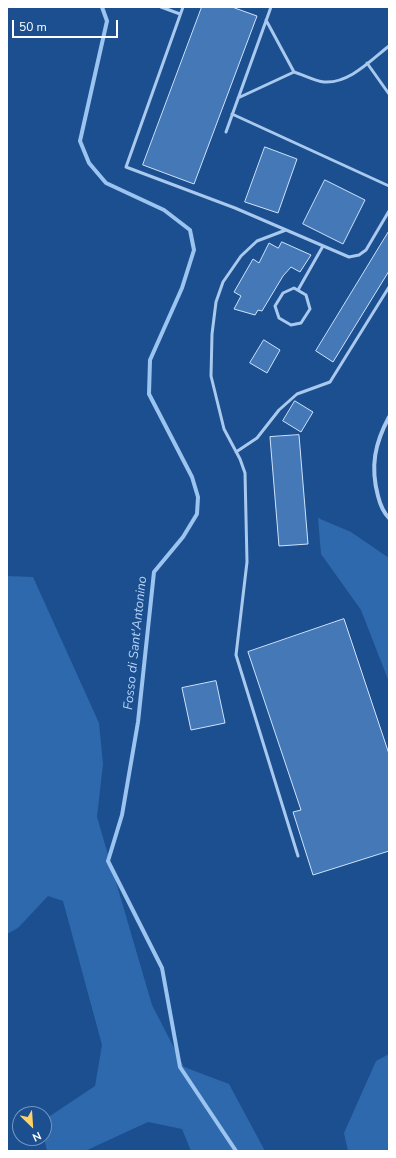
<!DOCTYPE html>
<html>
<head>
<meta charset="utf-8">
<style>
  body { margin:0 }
  #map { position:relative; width:396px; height:1158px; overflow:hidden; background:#1b4f8f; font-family:"Nunito Sans",sans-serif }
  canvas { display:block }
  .frame { position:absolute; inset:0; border:8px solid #fff; pointer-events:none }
  .north { position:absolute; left:12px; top:1106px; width:40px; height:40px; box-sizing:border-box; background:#1b4f8f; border:1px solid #7695bc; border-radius:50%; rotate:155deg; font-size:11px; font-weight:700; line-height:16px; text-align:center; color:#fff }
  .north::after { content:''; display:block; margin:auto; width:14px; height:18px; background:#ffd166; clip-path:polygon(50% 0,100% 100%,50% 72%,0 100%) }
  .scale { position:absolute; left:12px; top:20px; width:106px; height:18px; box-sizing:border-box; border:2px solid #fff; border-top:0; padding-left:5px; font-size:12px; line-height:14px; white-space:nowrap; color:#fff; -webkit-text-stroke:3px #1b4f8f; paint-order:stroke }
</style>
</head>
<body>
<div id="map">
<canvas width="396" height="1158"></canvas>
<div class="frame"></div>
<div class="north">N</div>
<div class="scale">50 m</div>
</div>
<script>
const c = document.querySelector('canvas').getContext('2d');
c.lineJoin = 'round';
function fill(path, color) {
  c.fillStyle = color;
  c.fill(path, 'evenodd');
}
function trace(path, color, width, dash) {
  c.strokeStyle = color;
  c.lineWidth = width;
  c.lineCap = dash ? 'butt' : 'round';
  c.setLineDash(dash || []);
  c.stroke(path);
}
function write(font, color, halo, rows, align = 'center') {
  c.font = font + ' "Nunito Sans",sans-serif';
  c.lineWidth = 3.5;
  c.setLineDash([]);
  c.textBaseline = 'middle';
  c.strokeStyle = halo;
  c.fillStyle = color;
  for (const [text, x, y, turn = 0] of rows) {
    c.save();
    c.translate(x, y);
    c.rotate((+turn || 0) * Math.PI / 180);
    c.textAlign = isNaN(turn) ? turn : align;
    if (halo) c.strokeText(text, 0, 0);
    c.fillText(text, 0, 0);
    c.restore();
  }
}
const green = new Path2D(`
  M318 518 351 532 389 558V682L361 610 321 554Z
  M7 576 33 577 99 723 103 764 97 817 152 1005 184 1067 229 1084 265 1151H191L182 1129 148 1122 85 1151H47L44 1138V1120L95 1086 102 1045 63 901 48 896 18 928 7 934Z
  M389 1054V1151H348L344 1133 376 1061Z`);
const stream = new Path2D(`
  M102 7 107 21 80 141 89 163 106 183 164 210 190 230 194 250 182 288 150 360 149 394 192 477 198 497 197 514 183 537 154 572 138 722 122 815 108 861 162 968 180 1067 236 1151`);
const building = new Path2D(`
  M202 7H232L257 16 194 184 143 165Z
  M265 147 297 159 278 213 245 202Z
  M325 180 365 200 343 244 303 224Z
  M389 231V271L333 362 316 351Z
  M282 242 311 255 300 272 291 267 283 276 262 311 258 310 255 315 234 309 241 296 234 292 253 259 259 263 269 243 278 248Z
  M264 340 280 350 267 373 250 363Z
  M295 401 313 412 301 432 283 421Z
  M299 435 308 544 279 546 270 437Z
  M344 619 389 754V851L313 875 293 812 301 810 248 652Z
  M216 681 225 723 191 730 182 688Z`);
const service = new Path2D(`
  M161 7 180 14
  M183 7 126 167 235 208 349 257 359 255 366 250 389 211
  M266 20 294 72C304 75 315 81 324 82 349 84 371 60 389 46
  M367 63 389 94
  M238 98 294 72
  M232 114 389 186
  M226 132 271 7
  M286 230 257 241 241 256 223 282 216 302 212 334 211 376 224 429 240 459 245 473 247 562 236 655 298 856
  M294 288 306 295 310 309 301 323 291 325 279 318 275 306 283 293Z
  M298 290 323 246
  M236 452 257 438 279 410 297 394 330 382 389 287`);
const minor = new Path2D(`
  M389 417C375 443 370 466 378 496 380 504 383 512 389 518`);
const waterNames = [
  ["Fosso di Sant'Antonino",136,643,-84]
];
fill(green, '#2e69ad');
trace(stream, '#9cc4f0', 4);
fill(building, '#4478b7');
trace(building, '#cfe3fa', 1);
trace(service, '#a9c9ee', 3);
trace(minor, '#a9c9ee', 4);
write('italic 13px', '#b5d3f5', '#1b4f8f', waterNames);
</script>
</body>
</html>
